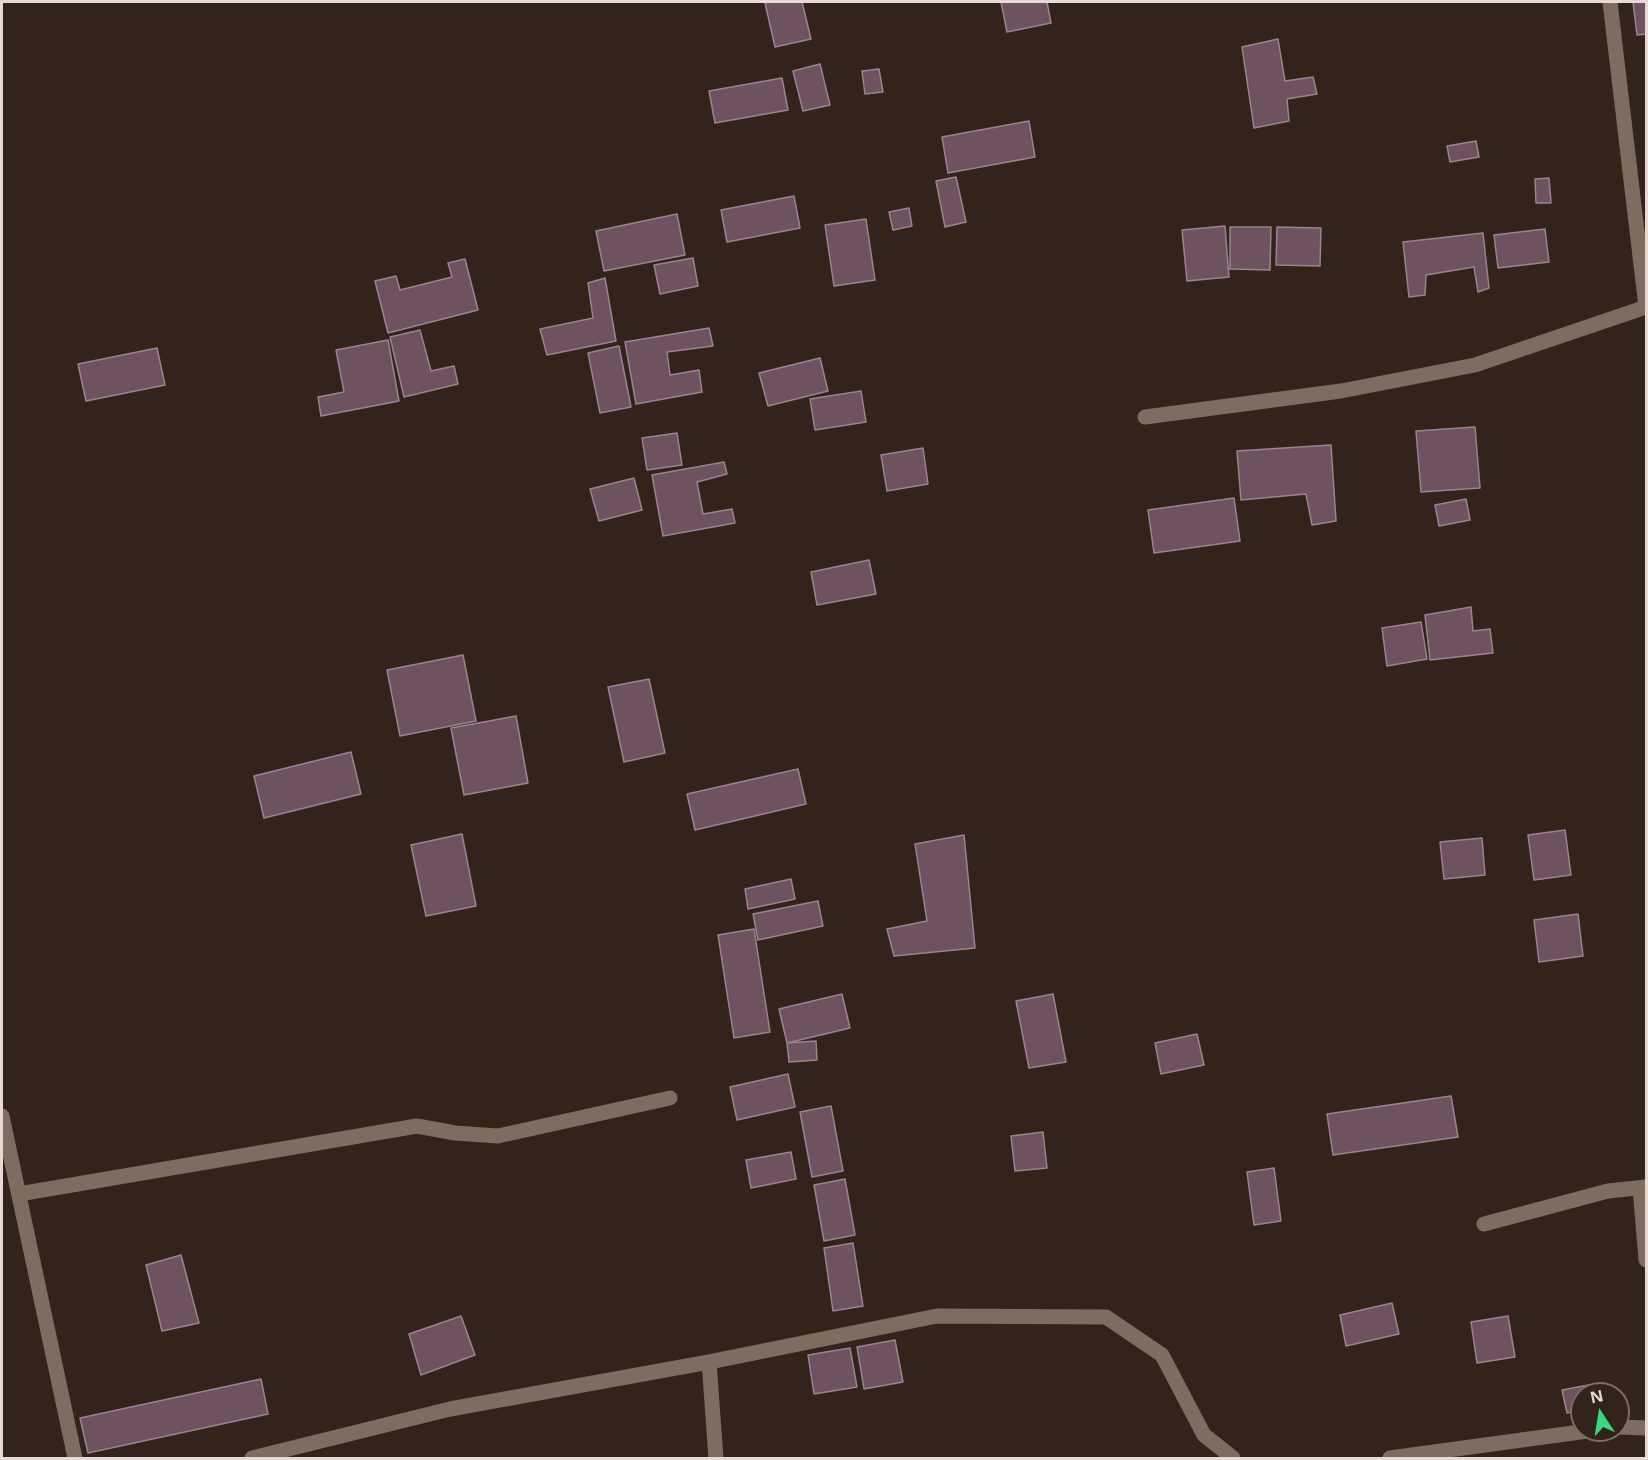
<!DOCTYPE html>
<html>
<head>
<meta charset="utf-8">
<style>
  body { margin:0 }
  #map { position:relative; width:1648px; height:1460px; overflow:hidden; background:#32241a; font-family:"Open Sans",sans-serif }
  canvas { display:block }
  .frame { position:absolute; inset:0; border:3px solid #e5dbd4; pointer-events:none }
  .north { position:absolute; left:1570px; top:1382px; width:60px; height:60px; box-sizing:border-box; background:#32241a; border:2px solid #7a6d64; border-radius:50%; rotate:348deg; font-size:16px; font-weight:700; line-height:24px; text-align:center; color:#e5dbd4 }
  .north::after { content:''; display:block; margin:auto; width:21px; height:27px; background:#3bd77f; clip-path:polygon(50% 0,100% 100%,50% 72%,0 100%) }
</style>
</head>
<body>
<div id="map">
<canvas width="1648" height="1460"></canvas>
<div class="frame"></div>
<div class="north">N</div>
</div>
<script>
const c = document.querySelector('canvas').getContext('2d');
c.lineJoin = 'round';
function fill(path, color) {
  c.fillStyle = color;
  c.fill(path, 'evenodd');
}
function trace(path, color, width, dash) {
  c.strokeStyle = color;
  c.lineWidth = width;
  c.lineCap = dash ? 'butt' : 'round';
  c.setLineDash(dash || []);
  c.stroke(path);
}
const building = new Path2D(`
  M772 2H802L811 39 775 47 765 3Z
  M1001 2H1047L1051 23 1007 32Z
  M1633 2H1646V34L1637 35Z
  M1278 39 1285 81 1313 77 1317 94 1287 99 1289 121 1254 128 1242 47Z
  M820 64 830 105 803 111 793 71Z
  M879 69 883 92 865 94 862 71Z
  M782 78 788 110 715 123 709 91Z
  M1029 121 1035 157 948 173 942 137Z
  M1476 141 1479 157 1450 162 1447 146Z
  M956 177 966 222 945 227 936 181Z
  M1549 178 1551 203H1536L1535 179Z
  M794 196 800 228 727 242 721 210Z
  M909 208 912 226 893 230 889 212Z
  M677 214 685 255 604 271 596 231Z
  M866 219 875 280 834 286 825 225Z
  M1225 226 1229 277 1187 281 1182 230Z
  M1230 227H1271L1270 270 1230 269Z
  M1277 227 1321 228 1320 266 1276 265Z
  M1545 229 1549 262 1498 268 1494 235Z
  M1483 233 1489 288 1478 292 1474 267 1426 275 1425 295 1409 297 1403 242Z
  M693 258 698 286 660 294 654 265Z
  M465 259 478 310 388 333 375 281 396 276 400 290 452 277 448 263Z
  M605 278 616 341 547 355 540 329 593 318 588 283Z
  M709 328 713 346 667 352 670 375 699 370 702 392 636 404 625 342Z
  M420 330 431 371 454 366 458 384 404 397 390 337Z
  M388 340 399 401 321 416 318 397 344 392 336 350Z
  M619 346 631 407 600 413 588 353Z
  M157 348 165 385 86 401 78 364Z
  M820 358 828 391 768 406 759 373Z
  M861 391 866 422 815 430 810 399Z
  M1475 427 1480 488 1421 492 1416 431Z
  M677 433 682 465 647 470 642 438Z
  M1331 445 1336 521 1312 525 1306 494 1241 500 1237 451Z
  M923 448 928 484 887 491 881 455Z
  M724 462 727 474 697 482 703 514 732 509 735 523 663 536 652 475Z
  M634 478 642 510 599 521 590 489Z
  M1234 498 1240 541 1154 553 1148 510Z
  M1466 499 1470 520 1439 526 1435 505Z
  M869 560 876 594 817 605 811 572Z
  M1471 607 1473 631 1490 629 1493 653 1430 660 1425 615Z
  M1421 622 1427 659 1387 666 1382 628Z
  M463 655 476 721 400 736 387 670Z
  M649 679 665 753 624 762 608 687Z
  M516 716 528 783 464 795 451 728Z
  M351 752 361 794 264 818 254 776Z
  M798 769 806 804 695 830 687 794Z
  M1565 830 1571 875 1534 880 1528 835Z
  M462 834 476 906 426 916 411 845Z
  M964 835 975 948 894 956 887 929 927 921 915 844Z
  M1482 838 1485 875 1444 879 1440 842Z
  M791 879 795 899 748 909 745 889Z
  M818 901 823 926 758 940 753 914Z
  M1578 914 1583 956 1539 962 1534 920Z
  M754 929 770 1032 734 1038 718 935Z
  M842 994 850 1028 787 1043 779 1009Z
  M1053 994 1066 1062 1029 1068 1016 1001Z
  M1197 1034 1204 1065 1161 1074 1155 1043Z
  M816 1041 817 1060 789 1062 787 1043Z
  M788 1074 795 1107 737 1120 730 1087Z
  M1451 1096 1458 1137 1333 1155 1327 1114Z
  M831 1106 843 1171 812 1177 800 1112Z
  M1043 1132 1047 1168 1015 1171 1011 1136Z
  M791 1152 796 1179 751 1188 746 1160Z
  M1274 1168 1281 1221 1254 1225 1247 1172Z
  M845 1179 855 1235 824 1241 814 1185Z
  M853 1243 863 1306 833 1311 824 1248Z
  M181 1255 199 1323 162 1331 146 1265Z
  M1392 1303 1399 1334 1346 1346 1340 1315Z
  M461 1316 475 1355 421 1375 409 1334Z
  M1508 1316 1515 1357 1477 1363 1471 1322Z
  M895 1340 903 1382 864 1389 857 1347Z
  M850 1348 857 1387 814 1394 808 1355Z
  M261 1379 268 1414 88 1453 80 1418Z
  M1594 1384 1596 1394H1582V1410L1567 1413 1562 1390Z`);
const minor = new Path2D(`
  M1610 2 1646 307
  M1145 417 1341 391 1475 365 1646 307
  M2 1116 75 1458
  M1640 1188 1646 1260
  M19 1194 417 1126 455 1133 498 1136 670 1098
  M1484 1224 1608 1191 1646 1187
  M709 1362 716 1458
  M1618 1427 1646 1428
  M252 1458 450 1409 709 1362 937 1316 1106 1317 1162 1355 1204 1435 1233 1458
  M1390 1458 1595 1430`);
fill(building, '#6e5260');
trace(building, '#99858f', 1.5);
trace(minor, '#7d6c60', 15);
</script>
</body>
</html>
